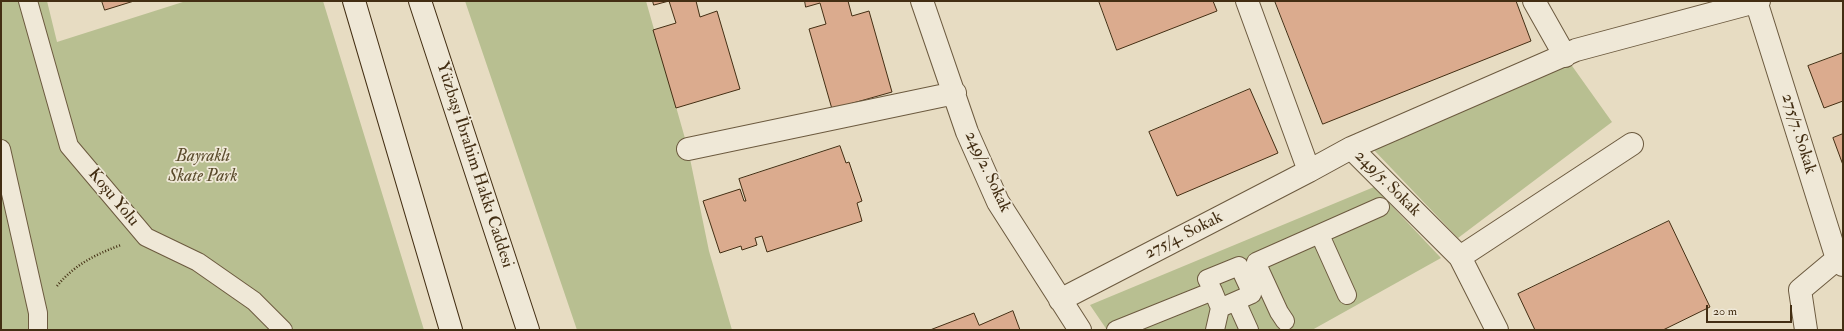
<!DOCTYPE html>
<html>
<head>
<meta charset="utf-8">
<style>
  body { margin:0 }
  #map { position:relative; width:1844px; height:331px; overflow:hidden; background:#e7dcc2; font-family:"IM FELL Double Pica",serif }
  canvas { display:block }
  .frame { position:absolute; inset:0; border:2px solid #432e13; pointer-events:none }
  .scale { position:absolute; left:1706px; top:305px; width:86px; height:18px; box-sizing:border-box; border:2px solid #432e13; border-top:0; padding-left:5px; font-size:12px; line-height:14px; white-space:nowrap; color:#432e13; -webkit-text-stroke:3px #efe8d7; paint-order:stroke }
</style>
</head>
<body>
<div id="map">
<canvas width="1844" height="331"></canvas>
<div class="frame"></div>
<div class="scale">20 m</div>
</div>
<script>
const c = document.querySelector('canvas').getContext('2d');
c.lineJoin = 'round';
function fill(path, color) {
  c.fillStyle = color;
  c.fill(path, 'evenodd');
}
function trace(path, color, width, dash) {
  c.strokeStyle = color;
  c.lineWidth = width;
  c.lineCap = dash ? 'butt' : 'round';
  c.setLineDash(dash || []);
  c.stroke(path);
}
function write(font, color, halo, rows, align = 'center') {
  c.font = font + ' "IM FELL Double Pica",serif';
  c.lineWidth = 3.5;
  c.setLineDash([]);
  c.textBaseline = 'middle';
  c.strokeStyle = halo;
  c.fillStyle = color;
  for (const [text, x, y, turn = 0] of rows) {
    c.save();
    c.translate(x, y);
    c.rotate((+turn || 0) * Math.PI / 180);
    c.textAlign = isNaN(turn) ? turn : align;
    if (halo) c.strokeText(text, 0, 0);
    c.fillText(text, 0, 0);
    c.restore();
  }
}
const green = new Path2D(`
  M1 1H47L57 42 186 1H323L424 330H1Z
  M465 1H646L688 149 709 251 732 330H577Z
  M1565 56 1612 122 1458 238 1372 148Z
  M1374 187 1441 258 1312 330H1107L1090 305Z`);
const building = new Path2D(`
  M102 1H134L105 10Z
  M653 1H696L700 17 717 11 740 89 676 108 653 30 676 23 669 1 654 5Z
  M805 1H848L852 16 869 11 892 92 832 109 809 29 826 24 820 3 806 7Z
  M1099 1H1213L1217 11 1117 50Z
  M1275 1H1516L1531 41 1323 124Z
  M1843 53V101L1824 108 1808 66Z
  M1250 89 1278 153 1177 196 1149 132Z
  M1843 134V165L1833 138Z
  M840 146 846 163 849 162 862 201 857 203 862 221 767 252 762 236 755 238 757 245 742 250 741 246 720 253 703 201 740 189 744 201H746L739 179Z
  M1669 221 1710 307 1663 330H1535L1518 294Z
  M1013 311 1020 330H930L974 313 979 325Z`);
const path = new Path2D(`
  M57 286C74 265 96 254 121 245`);
const pedestrian = new Path2D(`
  M28 1 69 146 146 237 198 262 254 301 283 330
  M1 149 38 313V330
  M1320 235 1347 295
  M1236 301 1249 330
  M1285 321 1279 312 1256 262 1380 207
  M1116 330 1213 291 1207 279 1239 266 1252 294 1220 308 1213 291
  M1215 330 1220 308`);
const minor = new Path2D(`
  M922 1 967 132 998 202 1080 330
  M1247 1 1309 171 1351 148 1460 257 1497 330
  M1534 1 1565 56
  M1756 1 1837 259 1843 265
  M1351 148 1576 50 1759 1
  M688 149 955 93
  M1460 257 1632 144
  M1060 300 1309 171
  M1806 330 1800 290 1837 259`);
const secondary = new Path2D(`
  M354 1 451 330
  M420 1 528 330`);
const streetNames = [
  ["275/7. Sokak",1798,134,73],
  ["Yüzbaşı İbrahim Hakkı Caddesi",474,165,72],
  ["249/2. Sokak",987,172,65],
  ["249/5. Sokak",1387,184,45],
  ["Koşu Yolu",113,198,50],
  ["275/4. Sokak",1184,236,-27]
];
const parkNames = [
  ["Bayraklı",203,157],
  ["Skate Park",203,177]
];
fill(green, '#b8bf91');
fill(building, '#dbab8e');
trace(building, '#432e13', 1);
trace(pedestrian, '#6c5a3f', 20);
trace(minor, '#6c5a3f', 24);
trace(secondary, '#432e13', 24);
trace(path, '#432e13', 2.5, [1, 2]);
trace(pedestrian, '#efe8d7', 18);
trace(minor, '#efe8d7', 22);
trace(secondary, '#efe8d7', 22);
write('17px', '#432e13', '#efe8d7', streetNames);
write('italic 17px', '#5a4b2c', '#efe8d7', parkNames);
</script>
</body>
</html>
